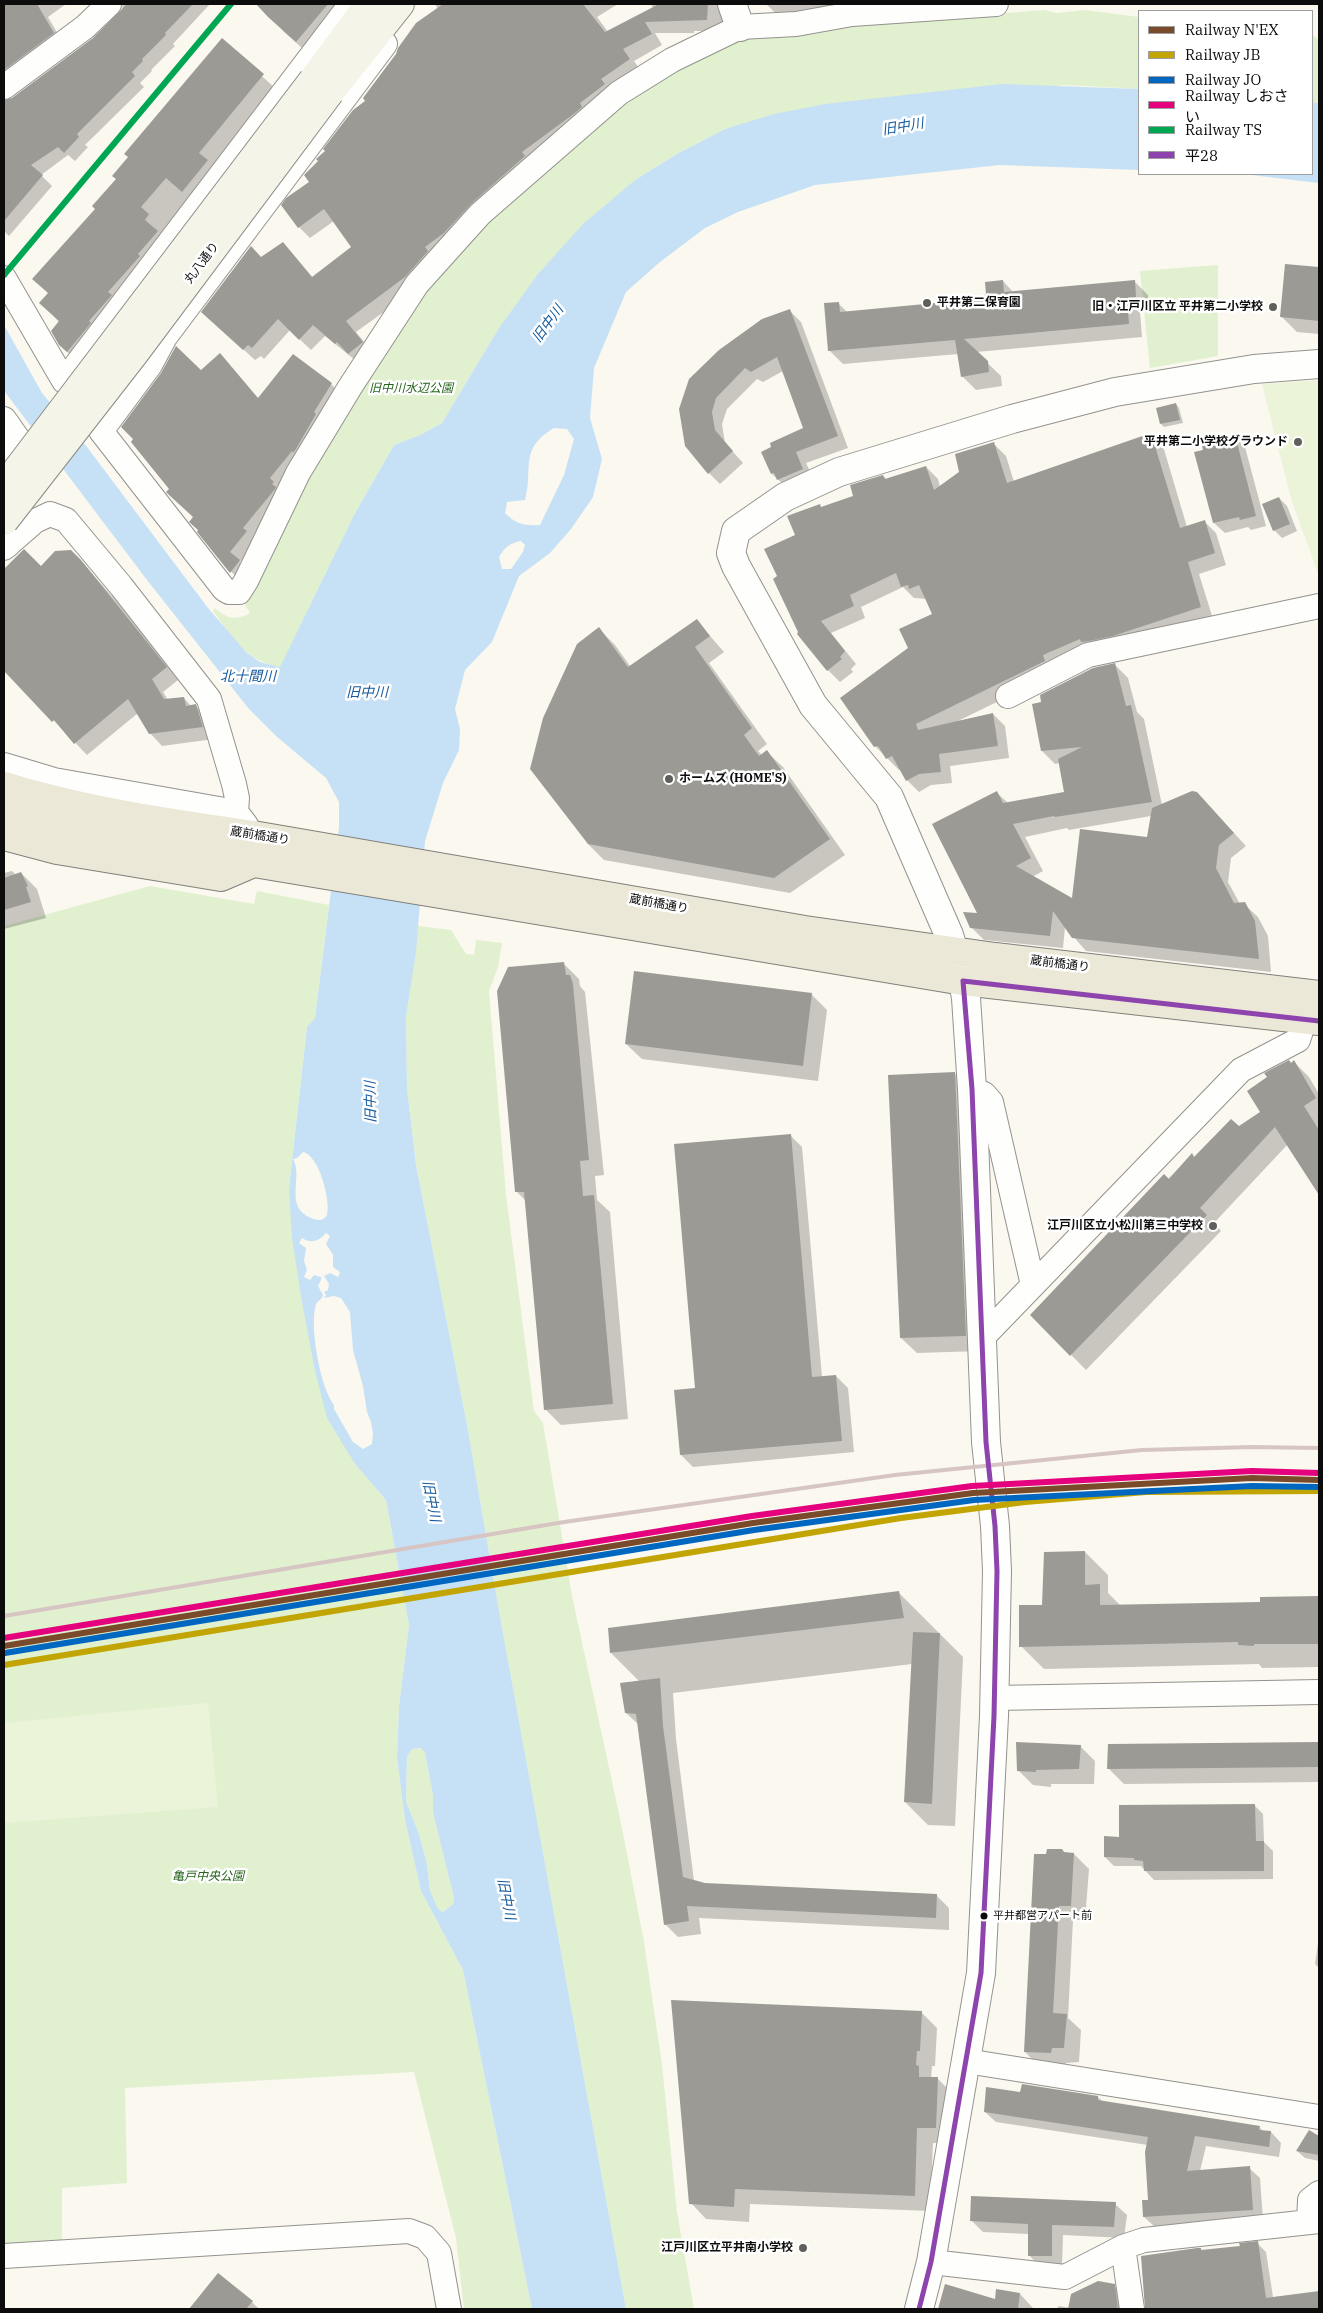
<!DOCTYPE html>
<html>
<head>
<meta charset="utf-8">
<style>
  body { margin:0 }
  #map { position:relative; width:1323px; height:2313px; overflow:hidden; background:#faf8ef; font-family:"IBM Plex Serif","Noto Sans JP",serif }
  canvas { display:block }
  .frame { position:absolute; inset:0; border:5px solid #0c0c0c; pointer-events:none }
  .legend { position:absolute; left:1138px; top:10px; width:175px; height:165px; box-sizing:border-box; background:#fff; border:1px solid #9e9e9e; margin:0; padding:6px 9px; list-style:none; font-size:15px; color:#0c0c0c }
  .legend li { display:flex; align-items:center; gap:10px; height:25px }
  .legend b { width:25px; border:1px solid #9e9e9e }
</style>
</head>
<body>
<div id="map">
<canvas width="1323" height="2313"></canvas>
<div class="frame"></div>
<ul class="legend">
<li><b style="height:6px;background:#7a4b2a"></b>Railway N'EX</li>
<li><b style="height:6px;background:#c2a403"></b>Railway JB</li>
<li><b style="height:6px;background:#0067c0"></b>Railway JO</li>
<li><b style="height:6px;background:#e5007d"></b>Railway しおさい</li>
<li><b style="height:6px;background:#00a651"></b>Railway TS</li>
<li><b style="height:6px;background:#8e44ad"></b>平28</li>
</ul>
</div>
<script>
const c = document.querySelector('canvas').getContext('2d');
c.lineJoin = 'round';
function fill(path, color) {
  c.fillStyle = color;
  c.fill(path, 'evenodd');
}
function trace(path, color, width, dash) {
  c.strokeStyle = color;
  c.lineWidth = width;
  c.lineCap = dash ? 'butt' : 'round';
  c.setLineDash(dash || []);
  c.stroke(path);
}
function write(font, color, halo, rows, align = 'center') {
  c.font = font + ' "IBM Plex Serif","Noto Sans JP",serif';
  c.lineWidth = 5;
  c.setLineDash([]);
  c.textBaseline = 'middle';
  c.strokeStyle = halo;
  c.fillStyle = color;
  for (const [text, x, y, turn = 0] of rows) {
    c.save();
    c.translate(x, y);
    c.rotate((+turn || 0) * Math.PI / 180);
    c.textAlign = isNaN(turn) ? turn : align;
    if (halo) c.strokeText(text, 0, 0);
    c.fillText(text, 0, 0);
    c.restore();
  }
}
const green = new Path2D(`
  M1044 10 1057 13 1085 10 1139 17V89L1065 85 725 129 677 154 635 180 497 331 442 423 420 435 394 445 354 515 280 668C244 658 234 640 213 611L215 608C227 619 236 621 250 613L245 605 310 475 405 317 475 233 612 114 675 70 743 38 846 26Z
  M1312 35 1319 39V103L1312 102Z
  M1218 265V356L1150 368 1140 271Z
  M150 886 254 904 257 891 329 905 315 1018 307 1027 289 1188 315 1371 355 1464 386 1500 409 1625 399 1706 397 1757 405 1820 421 1891 463 1970 532 2309H464L456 2238 414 2072 125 2088 127 2183 62 2188V2247L4 2249V926Z
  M418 926 451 930 466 954 474 955 476 940 502 943 498 967 489 991 506 1195 534 1411 543 1423 572 1596 622 1828 644 1942 662 2065 677 2212 694 2309H626L499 1611 468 1430 416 1165 407 1088 406 1017Z
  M421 1748 425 1753 433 1795V1813L454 1898 453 1904 443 1912 438 1909 430 1891 427 1864 419 1834 406 1801 407 1757 412 1749Z`);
const pitch = new Path2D(`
  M1319 380V576L1291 499 1262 384Z
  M208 1703 218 1807 4 1823V1723Z`);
const water = new Path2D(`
  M1002 84 1139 89V170L1000 165 815 185 738 212 705 228 660 262 626 292 594 368 590 418 602 459 593 497 571 529 550 553 519 576 492 642 465 670 455 709 460 729 459 750 443 783 425 841 416 952 406 1017 407 1088 416 1165 468 1430 499 1611 626 2309H532L463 1970 421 1891 405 1820 397 1757 399 1706 409 1625 386 1500 355 1464 327 1418 315 1371 302 1302 292 1238 289 1188 307 1027 315 1018 339 827V802L326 778 276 736 249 709 147 580 5 392 4 325 42 393 87 447 208 608 246 652 260 662 280 667 354 515 394 445 420 435 442 423 497 331 538 274 583 224 635 180 677 154 725 129 774 114 825 104ZM554 428 567 429 574 439 564 475 540 525C524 526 516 524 505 513L507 502 525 500C534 469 518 449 554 428ZM521 541 525 545 523 552 511 569H502L499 557C505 547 510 543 521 541ZM303 1152C319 1155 331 1201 327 1215 324 1220 320 1221 314 1219 282 1208 304 1179 293 1159L297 1158ZM326 1233 330 1236 326 1244 333 1255V1267L340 1272 338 1277 330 1273 324 1276 329 1284 328 1290 324 1292 326 1295 324 1298 334 1296 341 1298 350 1312 353 1350 363 1386 367 1412 371 1422 373 1434 372 1444 363 1449 353 1442 334 1409V1405C320 1387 309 1325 316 1304 318 1300 322 1300 323 1295L318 1286 321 1280V1277L314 1275 310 1280 304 1277 307 1270 304 1261 306 1248 299 1243 302 1238C312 1244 319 1241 326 1233ZM421 1748 425 1753 433 1795V1813L454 1898 453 1904 443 1912 438 1909 430 1891 427 1864 419 1834 406 1801 407 1757 412 1749Z
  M1312 102 1319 103V183L1243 174H1312Z`);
const shadow = new Path2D(`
  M4 4H66L48 17 63 43 4 87Z
  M123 4H210L173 44 175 46 151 70 152 71 140 83 144 87 85 145 88 147 75 161 68 155 41 175 52 186 9 236 4 231V102L13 99 94 39 120 15Z
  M258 4H346L311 56 284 32Z
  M435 4H618L597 17 608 32 653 8 651 4H726L725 29 718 31H694V33H655L662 45 634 61 641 71 417 288 356 332 374 354 360 364 325 336 311 350 290 330 264 359 261 356 255 360 202 312 261 258 283 243 313 278 352 247 334 221 310 238 299 227 311 182 327 152 438 9Z
  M766 4H888L785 22Z
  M222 40 286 98 190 200 164 230 171 238 84 368 60 345V323L41 303 49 294 97 209Z
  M1286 265 1319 268V334L1297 332 1282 317Z
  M1003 281 1013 292 1134 281 1148 295 1149 310 1140 312 1142 337 976 352 1001 376 1002 386 976 390 962 376 958 354 843 364 829 350 838 303 848 313 980 301Z
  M790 311 801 322 848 448 806 463 814 480 784 485 772 474 805 429 783 371 763 382 757 379 727 409 722 424 725 443 743 463 720 484 709 473 680 409Z
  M201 372 259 399 329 382 339 392 285 498 252 538 256 542 240 562 249 571 240 582 199 532 194 517 171 489Z
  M1176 404 1179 408 1183 423 1164 427 1161 424Z
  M1151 434 1163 446 1187 527 1204 521 1216 533 1226 565 1199 574 1213 619 1056 673 958 721 993 714 1005 726 1009 758 950 766 952 783 931 785 919 792 907 780 901 769 899 770 875 746 909 648 934 615 927 599 914 598 903 587 861 607 865 618 831 633 856 664 851 669 853 672 840 682 828 670 800 632 778 577 797 536 822 508 855 496 883 476 887 480 926 467 938 479 940 487 994 444 1006 456 1014 482Z
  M1234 436 1245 447 1266 526 1251 530 1248 527 1225 533 1214 523 1196 453Z
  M1279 498 1287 506 1297 531 1282 538 1274 530Z
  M83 563 117 602 178 680 163 692 168 700 184 698 191 706 195 705 208 718 214 739 162 746 150 733 138 713 87 755 4 669V662L19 647 6 651 4 649V587L26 581 41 567Z
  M697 621 724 652 709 663 767 744 758 751 762 755 767 752 783 767 845 855 790 893 604 860 588 844 599 629 615 645 630 666Z
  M1115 665 1128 678 1137 712 1144 719 1162 805 1197 793 1246 846 1231 858 1228 882 1240 904H1244L1258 917 1268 936 1271 972 1086 951 1065 927 1063 948 984 940 971 927 979 914 996 792 1008 803 1066 793 1060 763 1055 764 1042 751 1043 703ZM1151 816 1148 839 1074 900 1032 877 1043 871 1025 837 1067 828 1069 830Z
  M12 871 16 875 21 873 37 889 46 918 4 929V873Z
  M564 964 579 979 580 986 585 992 604 1175 595 1176 597 1200 610 1212 628 1419 561 1425 545 1409 526 1201 517 1192Z
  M811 994 827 1010 818 1081 642 1059 626 1044Z
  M1294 1062 1309 1077 1319 1094V1192L1288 1144 1214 1223 1221 1231 1086 1370 1032 1315 1192 1155 1195 1158 1262 1112 1291 1064Z
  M954 1073 970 1089 981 1351 917 1353 901 1338Z
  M790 1135 802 1147 822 1377 836 1376 848 1388 854 1452 693 1467 681 1455 697 1389Z
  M1085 1552 1108 1575V1593L1121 1606 1262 1603 1261 1598H1319V1667L1262 1668 1259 1664 1044 1669 1021 1646 1044 1606Z
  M899 1593 963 1657 955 1826 928 1825 905 1802 912 1664 673 1693 676 1739 694 1881 705 1884 936 1895 949 1908V1930L699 1918 701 1934 678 1937 665 1924 639 1725 626 1713 640 1682 611 1653Z
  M1319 1743V1782L1124 1784 1108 1768 1109 1746Z
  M1080 1746 1095 1761 1094 1784H1051V1787L1033 1785 1018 1770Z
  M1254 1805 1263 1814 1264 1842 1273 1851V1879L1154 1880 1141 1866H1114L1105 1857 1120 1838Z
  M1064 1853 1074 1854 1089 1869 1085 1920H1073L1068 2018 1081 2030 1079 2062 1066 2063V2067H1040L1025 2052Z
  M1319 1936V1968L1315 1964Z
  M921 2012 937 2028 935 2066H932L931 2079H938L953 2094 952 2143H933L930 2211 750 2204 749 2222 706 2219 691 2203Z
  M1021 2094 1098 2097 1103 2102 1259 2127 1263 2131 1271 2132 1281 2143 1279 2157 1206 2146 1200 2171 1249 2168 1260 2178 1263 2220 1155 2227 1144 2217 1149 2201 1148 2145 996 2122 985 2112Z
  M1309 2132 1319 2138V2161L1305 2158 1297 2151Z
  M1115 2204 1127 2215 1124 2238 1063 2235 1062 2267H1040L1029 2255V2234L983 2232 972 2221Z
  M1257 2243 1266 2252 1273 2297 1319 2292V2309H1148L1142 2271V2258L1201 2249 1203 2251 1241 2247Z
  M219 2274 252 2302 259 2309H190Z
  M946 2286 996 2300 1020 2294 1033 2308 1042 2309H940Z
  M1114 2286 1128 2299 1129 2309H1056L1059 2306 1070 2308Z`);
const building = new Path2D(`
  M4 4H37L54 33 4 70Z
  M127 4H193L165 33 166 35 142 59 143 61 132 72 135 76 77 134 79 137 64 153 58 147 31 165 43 175 4 221V100L12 98 93 38Z
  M256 4H328L296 42 268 17Z
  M443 4H583L605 32 659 4H708L707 20 645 22 652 34 623 49 630 59 601 79 605 84 580 103 582 107 575 113 522 152 525 156 471 204 444 233 425 247 428 251 405 277 346 321 363 342 348 354 337 342 335 344 313 325 299 340 278 319 252 348 248 345 243 350 201 312 251 246 261 257 283 242 312 277 351 247 324 209 298 228 281 205 286 198 309 182 304 175 318 161 316 159 325 151 323 149 353 110 365 101 363 98 396 54 398 48 416 23Z
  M222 38 264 74 199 153 208 160 182 192 166 178 141 207 149 214 145 220 158 231 138 254 140 256 108 292 112 295 89 321 91 323 67 352 59 345 51 331 59 321 39 303 48 293 32 279 95 209 92 206 116 179 112 176 128 157 124 154Z
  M1285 264 1319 267V321L1280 317Z
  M1003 280 1004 292 1135 280 1136 297 1127 299 1129 324 964 339 988 361 989 372 961 377 955 340 828 351 824 303 839 302 840 312 978 299 979 296 986 295 985 282Z
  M790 309 838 436 796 452 803 469 777 480 774 473 771 474 761 452 771 447 770 443 803 428 777 357 751 372 745 368 716 398 712 412 715 430 733 451 708 474 685 446 679 409 689 379 719 350 762 319Z
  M176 346 201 370 220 353 258 398 293 354 332 383 314 412 316 414 296 449 293 453 292 451 270 478 274 482 272 484 276 487 275 489 243 528 247 531 230 552 240 560 230 573 197 532 198 530 189 522 193 517 168 494 166 492 169 489 131 442 133 439 121 427 161 373Z
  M1176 403 1180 420 1160 424 1156 408Z
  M1151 433 1180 528 1205 520 1215 553 1188 562 1201 607 1113 636 1089 641 1081 642 1080 639 1043 655 1045 661 916 724 918 730 993 713 998 746 939 754 941 772 919 774 906 781 892 756 886 759 878 746 874 747 840 698 908 648 899 629 932 614 919 585 909 589 908 585 901 587 896 573 850 595 854 606 821 621 845 651 840 657 842 659 827 671 797 634 798 632 773 579 777 576 764 549 795 535 787 516 820 504 821 507 853 496 850 485 883 475 885 479 926 466 934 490 959 472 955 454 994 442 1007 483Z
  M1235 435 1256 516 1240 520 1239 517 1213 523 1194 452 1203 450 1202 446 1215 442V440Z
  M1279 497 1290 524 1273 531 1262 504Z
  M24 549 41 566 55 551 71 550 81 560 167 667 152 679 164 699 184 697 186 706 196 704 203 727 149 734 128 699 74 744 54 720 52 722 4 671V569Z
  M697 619 710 636 695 647 752 728 744 735 759 756 767 750 830 839 774 878 588 844 530 769 543 718 577 644 599 627 628 667Z
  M1115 663 1126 706 1131 705 1152 802 1055 817 1054 816 1013 824 1031 858 1016 866 1072 898 1080 829 1147 837 1152 808 1192 791 1197 792 1234 833 1219 845 1216 868 1234 903 1245 902 1255 921 1259 959 1072 938 1053 911 1050 936 970 928 963 912 977 913 932 824 997 791 1003 803 1064 792 1058 759 1082 747 1041 751 1032 704 1041 702 1040 695 1093 668Z
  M21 872 28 886 26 887 31 902 4 910V878Z
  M564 962 566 975H570L573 984 589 1160 580 1161 583 1196 594 1195 613 1404 544 1410 524 1192H515L497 991 508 967Z
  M634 971 812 993 803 1066 625 1044Z
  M1289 1060 1291 1063 1294 1060 1316 1098 1304 1106 1319 1130V1195L1275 1127 1200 1208 1207 1215 1070 1356 1030 1315 1164 1174 1169 1179 1192 1153 1194 1157 1231 1119 1239 1126 1260 1112 1247 1091 1267 1077 1264 1073Z
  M955 1072 966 1336 900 1338 888 1075Z
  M791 1134 812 1377 836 1375 842 1441 680 1455 674 1390 695 1388 674 1144Z
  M1085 1551V1585L1100 1584V1605L1260 1602V1597L1319 1596V1644H1254V1646L1238 1645V1642L1019 1647V1605H1042L1044 1552Z
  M899 1591 904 1618 610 1653 608 1628Z
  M913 1632 940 1633 932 1804 904 1802Z
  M660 1678 663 1726 683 1877 705 1883 937 1894 936 1918 687 1906 689 1921 664 1925 636 1714 625 1713 620 1683Z
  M1016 1742 1081 1745 1079 1769 1036 1770V1772L1017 1771Z
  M1319 1742V1767L1107 1769 1108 1744Z
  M1255 1804 1256 1841H1264V1871H1144L1143 1861 1134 1860V1858L1104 1857V1836L1119 1837V1805Z
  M1047 1849H1062L1064 1852 1074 1853 1071 1906H1059L1053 2013 1067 2014 1064 2048H1052L1051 2053 1024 2052 1034 1854H1046Z
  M671 2000 922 2011 920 2051H917L916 2065 919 2066V2077H938L936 2128H917L915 2196 735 2189 734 2207 689 2204Z
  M1022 2084 1098 2096V2100L1260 2126 1259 2130 1271 2131 1269 2147 1195 2136 1187 2171 1250 2166 1253 2210 1143 2217 1142 2200H1148L1145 2152 1148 2137 984 2112 986 2087 1020 2092Z
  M1309 2130 1319 2136V2155L1296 2151Z
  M971 2196 1116 2202 1114 2227 1052 2225V2256H1028V2224L970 2221Z
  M1258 2241 1266 2298 1319 2291V2309H1145L1141 2256 1197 2248H1201V2250L1240 2246 1239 2243Z
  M218 2273 253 2301 246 2309H189Z
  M1098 2281 1115 2284 1118 2309H1068L1071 2294Z
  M945 2284 995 2299 996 2289 1020 2293 1018 2309H938Z`);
const minor = new Path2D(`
  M385 44 165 337 150 365 101 431 224 589 229 592H239L246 581 298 473 350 387 417 284 480 214 619 93 672 60 740 27 796 24 852 14 996 4
  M4 87 85 27 109 4
  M4 278 64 381 351 4
  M4 419 18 439 4 459
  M4 548 35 521 50 514 66 520 121 586 209 699 234 784 237 798 236 812
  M1008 696 1088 655 1319 606
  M4 765 54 780 236 812 246 825
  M972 1089 984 1094 991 1102 1033 1285
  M982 1338 1241 1070 1298 1040 1305 1019
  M995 1698 1319 1692
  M966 2061 1319 2117
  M1309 2222 1310 2200 1319 2193
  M1123 2247 1132 2309
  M4 2256 409 2231 425 2237 439 2253 449 2309
  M931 2262 1065 2277 1123 2247 1144 2240 1319 2221`);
const tertiary = new Path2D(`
  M732 4 740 27
  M4 540 7 543
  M919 2309 931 2262 981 1973 994 1716 997 1571 995 1526 986 1442 972 1089 966 998 963 981 949 935 889 797 813 705 736 566 731 553 736 531 785 497 839 472 1012 419 1115 392 1254 369 1319 364`);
const secondary = new Path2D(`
  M313 80 369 4
  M330 92 400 4`);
const primary = new Path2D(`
  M4 786C85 811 169 823 253 835L805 930 995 957 1319 995
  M4 814 47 827 122 841 963 981 1319 1021
  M4 836 57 850 221 877 256 862`);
const rail = new Path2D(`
  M4 1616 564 1522 895 1475 1142 1450 1252 1447 1319 1448`);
const secondaryBridge = new Path2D(`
  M4 487 313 80
  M4 521 134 354 330 92`);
const bus1 = new Path2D(`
  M919 2309 931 2262 981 1973 994 1716 997 1571 995 1526 986 1442 972 1089 963 981 1319 1021`);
const rail1 = new Path2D(`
  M4 1646 753 1523 973 1493 1252 1478 1319 1480`);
const rail2 = new Path2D(`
  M4 1665 901 1518 1025 1502 1146 1492 1319 1491`);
const rail3 = new Path2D(`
  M5 1653 754 1530 974 1500 1252 1486 1319 1487`);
const rail4 = new Path2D(`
  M4 1638 752 1516 972 1486 1252 1471 1319 1473`);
const rail5 = new Path2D(`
  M4 275 231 4`);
const markers = [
  [927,303,5,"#5f5f5b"],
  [1273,307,5,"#5f5f5b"],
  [1298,442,5,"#5f5f5b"],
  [669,779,5,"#5f5f5b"],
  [1213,1226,5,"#5f5f5b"],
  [984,1916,4.5,"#0c0c0c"],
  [803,2248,5,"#5f5f5b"]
];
const busNames = [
  ["平井都営アパート前",993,1916]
];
const streetNames = [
  ["丸八通り",202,263,-53],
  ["蔵前橋通り",260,836,9],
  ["蔵前橋通り",659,904,10],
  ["蔵前橋通り",1060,964,7]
];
const poiNames = [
  ["平井第二保育園",937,303,"left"],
  ["旧・江戸川区立 平井第二小学校",1263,307],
  ["平井第二小学校グラウンド",1288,442],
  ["ホームズ (HOME'S)",679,779,"left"],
  ["江戸川区立小松川第三中学校",1203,1226],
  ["江戸川区立平井南小学校",793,2248]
];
const parkNames = [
  ["旧中川水辺公園",411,389],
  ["亀戸中央公園",208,1877]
];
const waterNames = [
  ["旧中川",903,127,-10],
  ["旧中川",548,324,-54],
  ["北十間川",248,677],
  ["旧中川",367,693],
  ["旧中川",371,1102,-91],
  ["旧中川",431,1501,79],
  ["旧中川",506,1899,79]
];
fill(green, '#e1f0cf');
fill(pitch, '#ebf4d8');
fill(water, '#c6e1f5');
fill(shadow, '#0003');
fill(building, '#9c9a95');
trace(minor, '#93928e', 26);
trace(tertiary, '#93928e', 30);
trace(secondary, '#8a8985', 30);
trace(primary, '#80807c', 30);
trace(minor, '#fefefd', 24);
trace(tertiary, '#fefefd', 28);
trace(secondary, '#f4f4e8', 28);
trace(primary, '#ece8d7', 28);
trace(rail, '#d7c5c3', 4);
trace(secondaryBridge, '#8a8985', 30, []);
trace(secondaryBridge, '#f4f4e8', 28);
trace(bus1, '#8e44ad', 5);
trace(rail1, '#7a4b2a', 6);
trace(rail2, '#c2a403', 6);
trace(rail3, '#0067c0', 6);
trace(rail4, '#e5007d', 6);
trace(rail5, '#00a651', 6);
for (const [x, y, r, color] of markers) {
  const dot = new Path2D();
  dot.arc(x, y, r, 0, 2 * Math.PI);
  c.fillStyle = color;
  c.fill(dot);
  trace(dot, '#fff', 2);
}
write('11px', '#0c0c0c', '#fff', busNames, 'left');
write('12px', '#0c0c0c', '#fff', streetNames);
write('bold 12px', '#0c0c0c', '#fff', poiNames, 'right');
write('italic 12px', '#26631c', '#fff', parkNames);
write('italic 14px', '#14599e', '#fff', waterNames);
</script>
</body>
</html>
